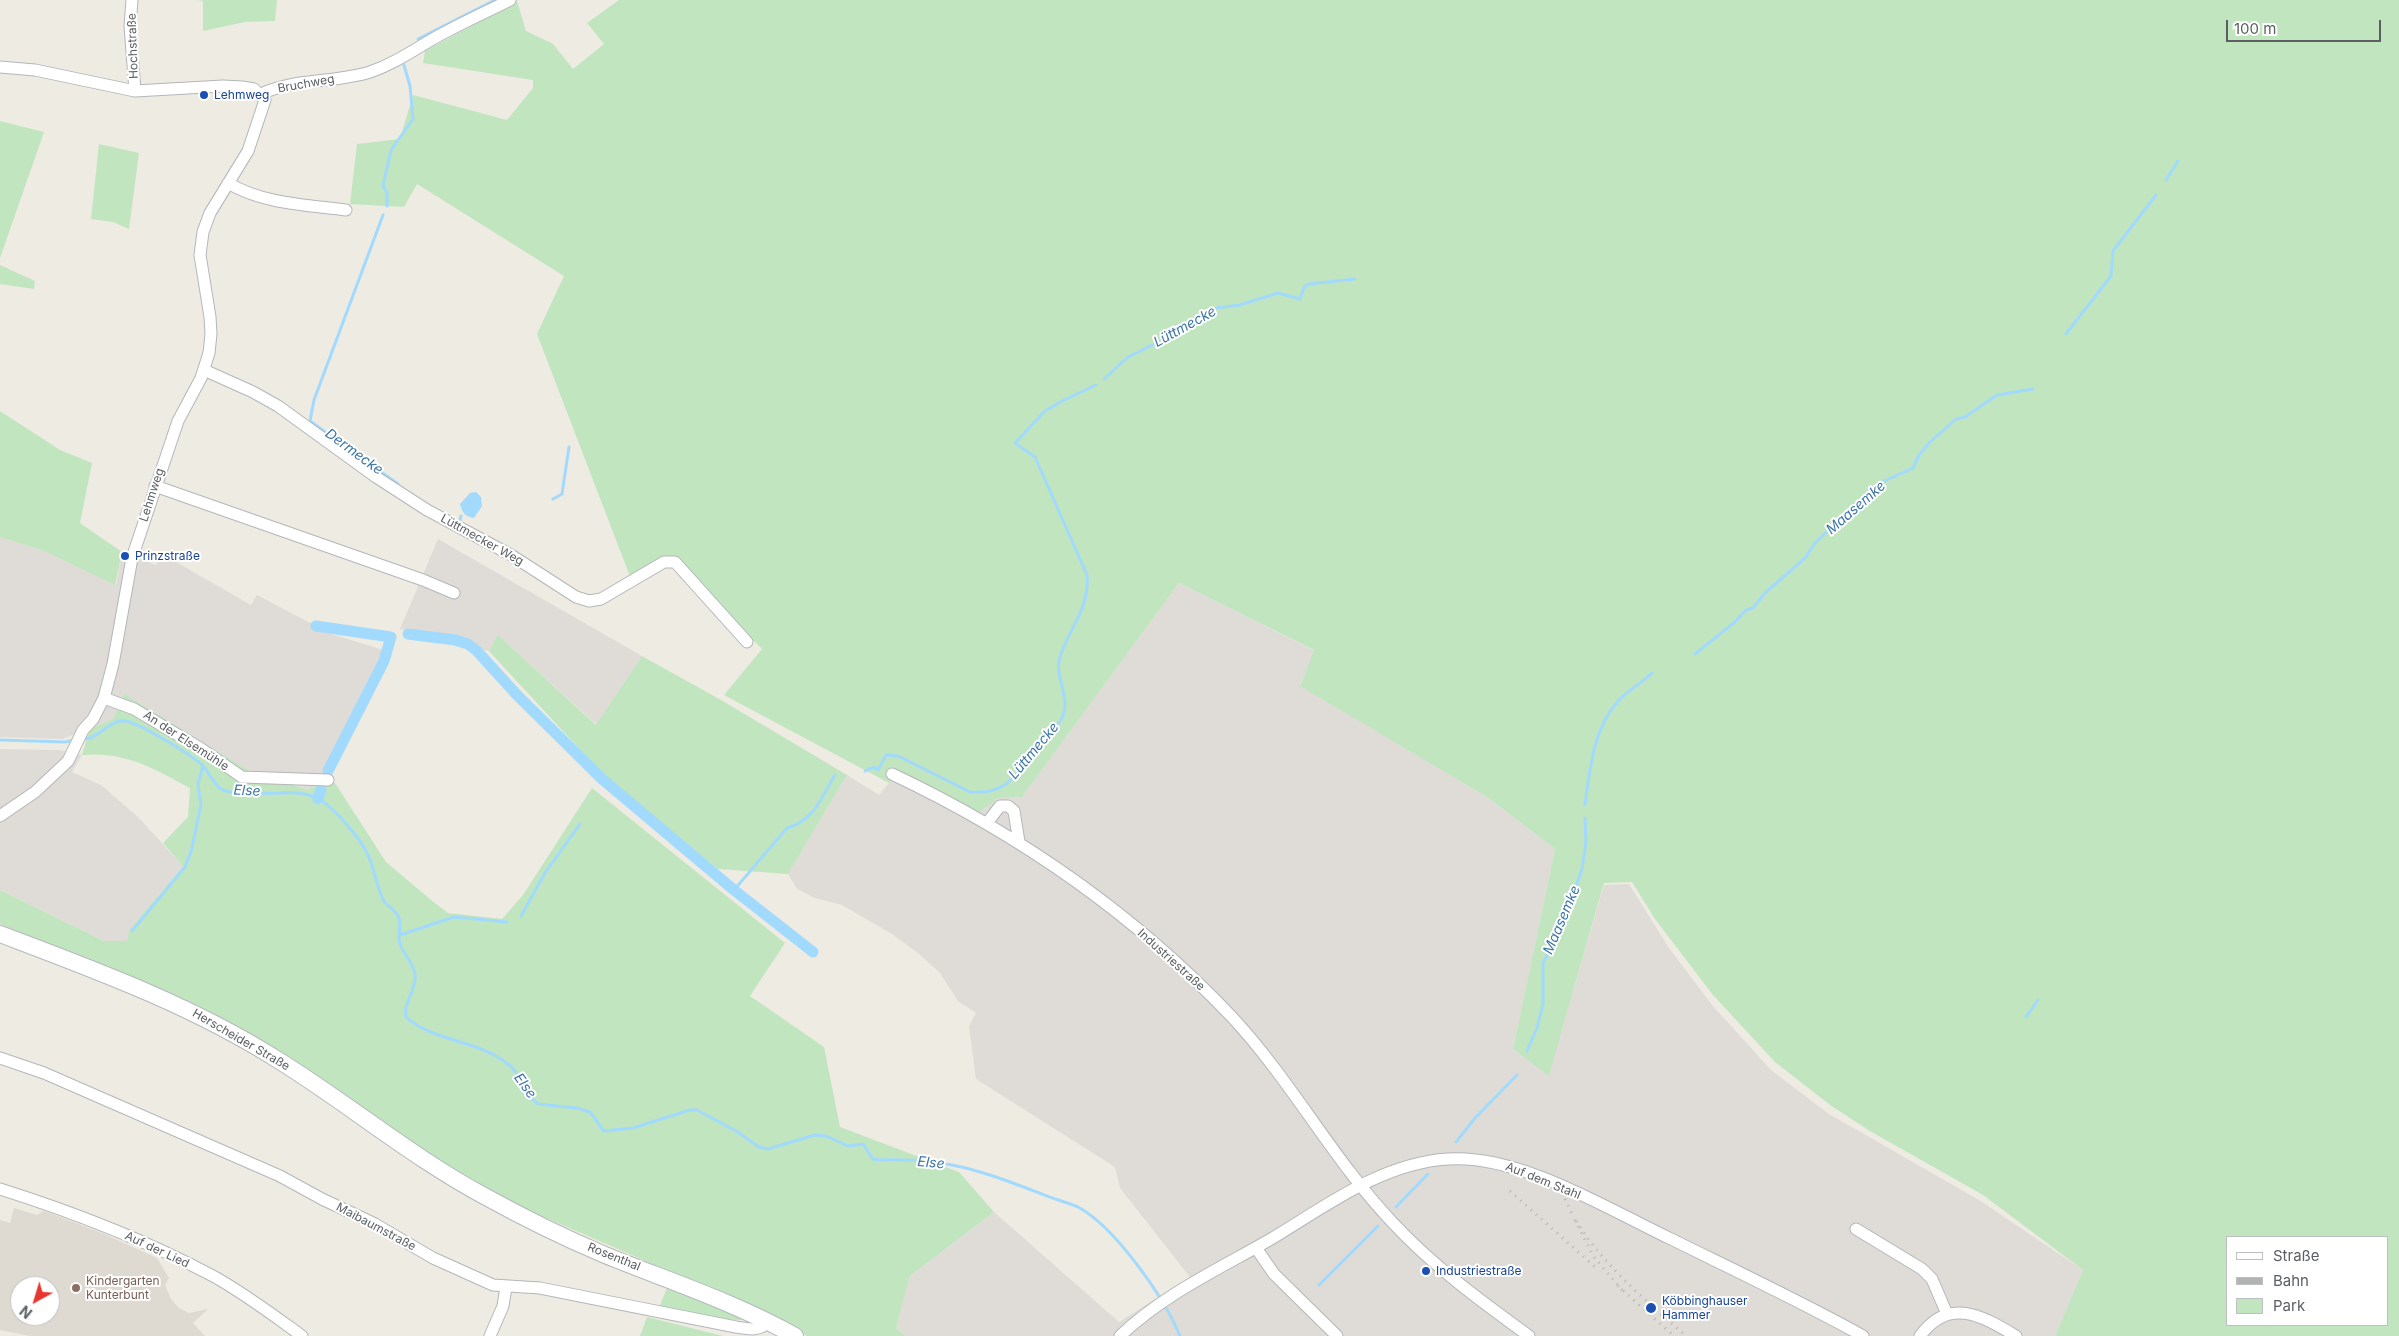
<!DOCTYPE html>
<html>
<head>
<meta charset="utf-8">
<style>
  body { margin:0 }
  #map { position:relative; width:2399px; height:1336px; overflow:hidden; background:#eeebe3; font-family:Inter,sans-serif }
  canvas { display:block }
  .legend { position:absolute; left:2226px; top:1236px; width:162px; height:90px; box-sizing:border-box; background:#fff; border:1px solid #bdbfc1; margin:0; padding:6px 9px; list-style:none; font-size:15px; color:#5b5f63 }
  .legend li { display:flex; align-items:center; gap:10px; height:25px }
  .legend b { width:25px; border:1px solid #bdbfc1 }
  .north { position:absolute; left:10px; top:1276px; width:50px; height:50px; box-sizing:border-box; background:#fff; border:1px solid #bdbfc1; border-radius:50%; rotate:219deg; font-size:14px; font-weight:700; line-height:20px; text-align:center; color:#5b5f63 }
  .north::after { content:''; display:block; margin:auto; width:18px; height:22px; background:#e8352e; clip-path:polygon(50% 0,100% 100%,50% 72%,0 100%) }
  .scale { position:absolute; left:2226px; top:20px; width:155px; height:22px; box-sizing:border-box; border:2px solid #5b5f63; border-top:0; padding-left:6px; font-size:15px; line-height:18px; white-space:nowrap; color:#5b5f63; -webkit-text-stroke:4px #fff; paint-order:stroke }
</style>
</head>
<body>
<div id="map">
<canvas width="2399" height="1336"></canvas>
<ul class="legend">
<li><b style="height:6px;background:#fff"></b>Straße</li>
<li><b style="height:6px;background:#b2b3b3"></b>Bahn</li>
<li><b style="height:14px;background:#c1e5bf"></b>Park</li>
</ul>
<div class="north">N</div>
<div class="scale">100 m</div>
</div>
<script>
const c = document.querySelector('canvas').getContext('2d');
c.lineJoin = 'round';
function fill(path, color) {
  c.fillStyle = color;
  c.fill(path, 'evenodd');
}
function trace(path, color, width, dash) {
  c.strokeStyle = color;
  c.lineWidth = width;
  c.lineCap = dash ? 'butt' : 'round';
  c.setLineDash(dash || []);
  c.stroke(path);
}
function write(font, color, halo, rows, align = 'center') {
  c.font = font + ' Inter,sans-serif';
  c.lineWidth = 4;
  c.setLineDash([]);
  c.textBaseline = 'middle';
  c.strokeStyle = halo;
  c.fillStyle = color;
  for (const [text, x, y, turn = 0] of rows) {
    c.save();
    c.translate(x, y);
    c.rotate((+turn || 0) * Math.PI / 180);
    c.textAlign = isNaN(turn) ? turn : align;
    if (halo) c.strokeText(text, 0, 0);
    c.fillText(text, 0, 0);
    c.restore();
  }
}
const industrial = new Path2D(`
  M0 537 44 551 116 585 122 552 156 565 162 554 251 605 257 595 331 634 390 652 334 765 310 790 253 773 124 695 113 719 62 739 0 737Z
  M438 539 642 656 597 725 499 636 489 651 480 649 472 641 400 629Z
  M1179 583 1315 651 1300 685 1487 797 1555 849 1513 1049 1549 1075 1604 885 1629 884 1669 948 1712 1005 1771 1070 1829 1114 1979 1200 2083 1270 2055 1336H905L896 1328 910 1276 994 1212 1119 1322 1190 1277 1120 1188 1115 1167 976 1079 969 1026 976 1013 958 1001 940 973 919 954 892 934 842 905 815 898 797 889 788 874 847 775 879 795 899 771 979 811 999 798 1022 797Z
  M0 749 59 750 82 755 72 772 101 785 138 817 183 866 129 930 127 941H104L0 890Z`);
const education = new Path2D(`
  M14 1208 37 1215 43 1211 47 1212 102 1233 157 1258 169 1278 165 1285 171 1299 179 1308 189 1313 208 1309 193 1323 205 1336H30L0 1330V1220L10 1223ZM20 1286H50V1316H20Z`);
const green = new Path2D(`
  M198 0H277L275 21 245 22 203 31V1Z
  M619 0H2399V1336H2055L2083 1270 1983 1195 1870 1131 1830 1105 1775 1062 1713 995 1655 919 1632 882 1604 883 1549 1076 1513 1049 1555 849 1487 797 1300 686 1314 650 1179 583 1022 797 999 798 979 812 899 771 889 783 724 695 762 649 671 558 631 579 537 334 564 276 417 184 404 207 350 204 357 144 400 139 413 95 507 120 533 88V80L423 63 425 51 517 1 526 31 553 44 573 69 604 44 587 23ZM2228 1237H2388V1325H2228Z
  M0 121 44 132 0 258Z
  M99 144 139 153 129 229 113 222 91 219Z
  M0 265 35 281 34 289 0 284Z
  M0 411 60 450 92 463 80 523 122 552 115 585 44 551 0 537Z
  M498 635 596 725 642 656 721 700 847 775 788 874 718 869 607 779 489 651Z
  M124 694 253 773 309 790 311 787 335 783 386 862 431 900 448 913 502 919 523 895 592 788 785 943 750 996 824 1047 840 1127 959 1172 994 1212 910 1276 896 1328 905 1336H807L766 1313 493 1195 331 1089 199 1006 0 924V890L104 941H127L129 930 183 866 163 843 188 817 190 788C153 768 125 751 82 755L90 728 113 719Z
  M667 1288 743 1317 742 1320H734L658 1310Z
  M647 1317 723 1336H640Z`);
const water = new Path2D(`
  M476 492 481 497 482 506 474 518C465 517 462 512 460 504L470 493Z`);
const stream = new Path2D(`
  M418 39 495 0
  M2166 180 2178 161
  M387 206V193L383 186 391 150 413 119 410 86 404 65
  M383 215 314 400 310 421 398 484
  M2066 334 2111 276 2113 251 2156 195
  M1104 379 1128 357 1189 327 1206 313 1216 308 1240 305 1278 293 1300 299 1304 287 1309 284 1355 279
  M553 499 562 494 569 447
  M460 521 461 516
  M1695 654 1735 622 1746 610 1753 608 1765 593 1805 558 1815 543 1880 483 1913 468 1919 455 1930 442 1956 419 1965 417 1997 395 2033 389
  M81 739C84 739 89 739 92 737 103 733 112 719 126 721 141 724 194 756 204 767 210 774 214 786 223 790 253 801 289 785 317 798 333 806 361 839 368 855 375 870 376 886 384 901 388 907 396 910 399 918 402 926 397 936 400 944 404 955 413 962 415 974 417 990 403 1002 406 1017 434 1042 479 1040 508 1064 522 1074 525 1094 538 1104L577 1108 590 1112 604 1131 633 1128 690 1110H697L736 1131 759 1147 768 1149 815 1135 826 1136 848 1146 863 1144 873 1159C884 1161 892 1159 903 1160 919 1160 937 1162 952 1165 983 1171 1013 1183 1042 1194 1053 1199 1067 1202 1078 1207 1115 1227 1164 1297 1180 1336
  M0 740 65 742 75 740
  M865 771 874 767 878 770 886 755 898 756 970 792C982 793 996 791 1006 784 1014 778 1060 724 1063 716 1070 697 1055 675 1059 661 1067 629 1090 611 1087 575L1035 457 1015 443 1045 411 1062 401 1096 385
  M1585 805C1590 769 1593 728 1619 700 1628 690 1642 683 1652 673
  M734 890 787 828C814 821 821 798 835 775
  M521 916 545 873 580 824
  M132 931 185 867 191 852 201 805 198 784 203 766
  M400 935 454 917 507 922
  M2026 1017 2038 1000
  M1527 1051 1537 1028 1543 1004V963L1562 927 1582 869 1586 842 1585 818
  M1456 1142 1476 1117 1517 1075
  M1396 1207 1428 1174
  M1319 1285 1378 1226`);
const canal = new Path2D(`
  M316 626 391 637 384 661 328 771
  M408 634 455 640 468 644 477 651 517 695 602 779 734 890 813 952
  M318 799 321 789`);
const street = new Path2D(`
  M132 0 130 26 135 91
  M0 67 35 70 135 91 223 86 242 87 254 89 265 100 248 151 210 213 203 232 200 255 210 317 211 334 209 353 201 378 178 421 132 558 113 664 104 698 93 719 83 730 68 761 35 792 0 816
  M261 94C295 78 335 83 370 72 393 64 411 52 431 40 457 25 484 13 510 0
  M228 183C263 204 307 205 346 210
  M204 370 253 392 278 406 376 477 427 510 511 555 576 597 589 601 601 599 664 562H675L747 642
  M155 486 423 580 454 593
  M104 698 134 709 200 748 242 777 328 780
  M892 774C1019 834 1134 914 1231 1016 1291 1080 1333 1160 1393 1223 1434 1267 1481 1301 1529 1336
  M987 823 1000 806H1008L1014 811 1019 842
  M0 1058 44 1073 280 1176 322 1199 375 1224 433 1258 493 1285 540 1288 736 1327C748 1329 760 1332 769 1321
  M0 1189C73 1212 145 1240 213 1276 244 1293 273 1315 302 1336
  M1856 1229 1922 1269 1932 1279 1947 1314
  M1256 1248 1274 1274 1337 1336
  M490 1336 503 1306 506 1287
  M1120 1336C1164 1294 1219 1269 1271 1239 1326 1206 1382 1163 1448 1159 1519 1154 1606 1208 1669 1238 1734 1270 1800 1301 1863 1336
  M1920 1336C1949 1296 1982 1316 2016 1336`);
const secondary = new Path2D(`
  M0 934C95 970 191 1005 278 1060 349 1104 414 1159 488 1198 526 1219 565 1238 605 1255 669 1281 734 1302 795 1336`);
const rail = new Path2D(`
  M1510 1191 1595 1267
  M1565 1199 1574 1218
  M1618 1286 1674 1336
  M1622 1290 1594 1257 1574 1218C1604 1266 1645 1300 1686 1336`);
const markers = [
  [204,95,5,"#1a4fb4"],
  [125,556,5,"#1a4fb4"],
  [1426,1271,5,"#1a4fb4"],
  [76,1288,5,"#8d6e63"],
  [1651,1308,6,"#1a4fb4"]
];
const streetNames = [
  ["Hochstraße",133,46,-92],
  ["Bruchweg",306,84,-10],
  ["Lehmweg",152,495,-72],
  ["Lüttmecker Weg",482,540,29],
  ["An der Elsemühle",186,741,33],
  ["Industriestraße",1171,960,42],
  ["Herscheider Straße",241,1040,30],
  ["Auf dem Stahl",1543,1181,22],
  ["Maibaumstraße",376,1227,28],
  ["Auf der Lied",157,1250,25],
  ["Rosenthal",614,1257,22]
];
const transitNames = [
  ["Lehmweg",214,95],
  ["Prinzstraße",135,556],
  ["Industriestraße",1436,1271],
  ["Köbbinghauser",1662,1301],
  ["Hammer",1662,1315]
];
const educationNames = [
  ["Kindergarten",86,1281],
  ["Kunterbunt",86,1295]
];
const waterNames = [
  ["Lüttmecke",1185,327,-29],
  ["Dermecke",354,452,36],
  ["Maasemke",1856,508,-41],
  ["Lüttmecke",1034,751,-50],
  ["Else",247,791,3],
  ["Maasemke",1562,920,-67],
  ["Else",525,1086,54],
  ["Else",931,1163,5]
];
fill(industrial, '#dfdcd7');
fill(education, '#dedad1');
fill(green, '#c1e5bf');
fill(water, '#a2dafe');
trace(stream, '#a2dafe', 3);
trace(canal, '#a2dafe', 11);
trace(street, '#b3b6ba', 13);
trace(secondary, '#b4b8bd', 18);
trace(street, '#fff', 11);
trace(secondary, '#fff', 16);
trace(rail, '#b2b3b3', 3, [1, 6]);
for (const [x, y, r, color] of markers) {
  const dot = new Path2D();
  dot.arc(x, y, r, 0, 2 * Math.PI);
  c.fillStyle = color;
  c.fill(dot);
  trace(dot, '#fff', 2);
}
write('12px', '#5b5f63', '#fff', streetNames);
write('12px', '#164399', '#fff', transitNames, 'left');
write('12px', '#785e54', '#fff', educationNames, 'left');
write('italic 14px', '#3c75a7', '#fff', waterNames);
</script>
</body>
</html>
